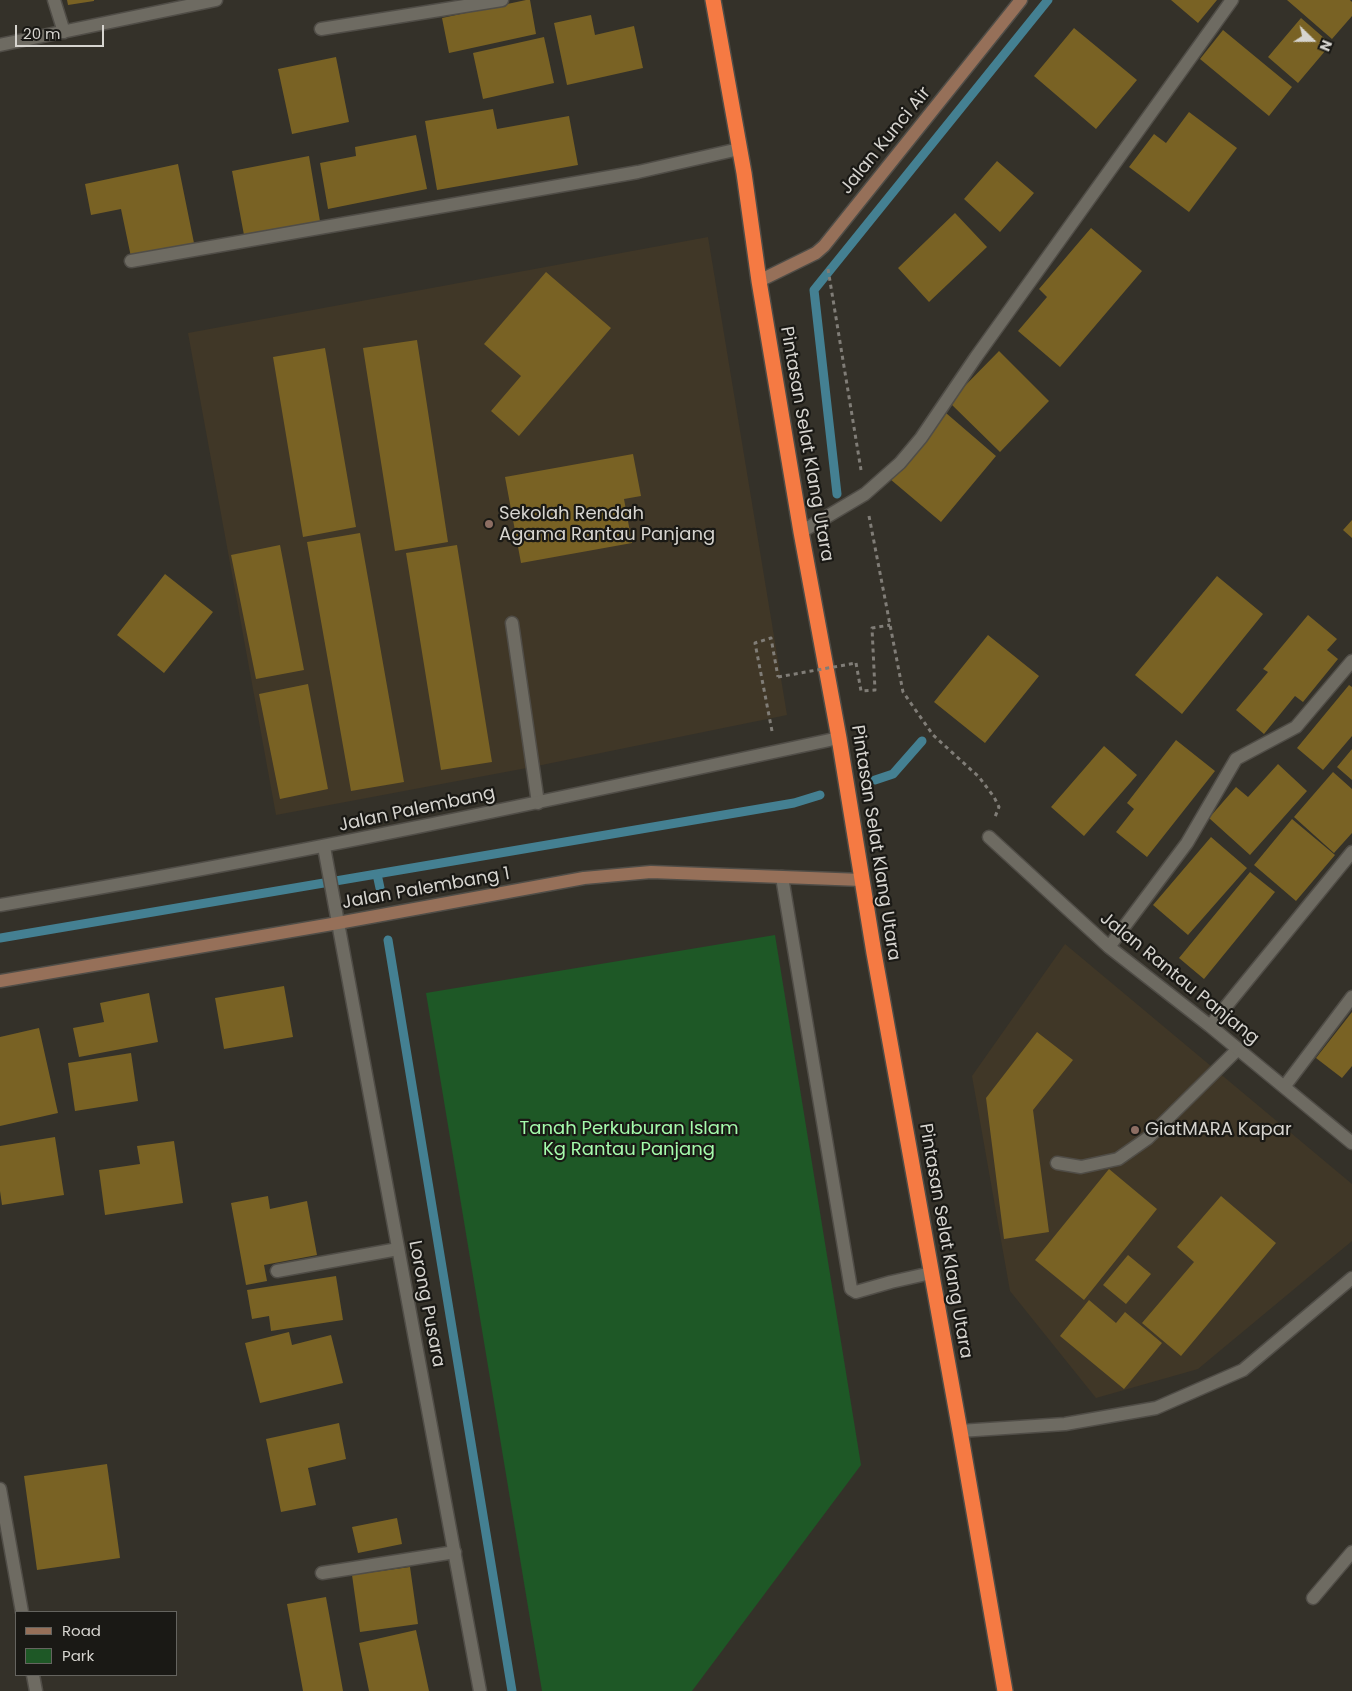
<!DOCTYPE html>
<html>
<head>
<meta charset="utf-8">
<style>
  body { margin:0 }
  #map { position:relative; width:1352px; height:1691px; overflow:hidden; background:#343129; font-family:Poppins,sans-serif }
  canvas { display:block }
  .legend { position:absolute; left:15px; top:1611px; width:162px; height:65px; box-sizing:border-box; background:#1a1915; border:1px solid #65645f; margin:0; padding:6px 9px; list-style:none; font-size:15px; color:#d6d4cf }
  .legend li { display:flex; align-items:center; gap:10px; height:25px }
  .legend b { width:25px; border:1px solid #65645f }
  .north { position:absolute; left:1287px; top:15px; width:50px; height:50px; -webkit-text-stroke:4px #1a1915; paint-order:stroke; rotate:112deg; font-size:14px; font-weight:700; line-height:20px; text-align:center; color:#d6d4cf }
  .north::after { content:''; display:block; margin:auto; width:18px; height:22px; background:#d6d4cf; clip-path:polygon(50% 0,100% 100%,50% 72%,0 100%) }
  .scale { position:absolute; left:15px; top:25px; width:89px; height:22px; box-sizing:border-box; border:2px solid #d6d4cf; border-top:0; padding-left:6px; font-size:15px; line-height:18px; white-space:nowrap; color:#d6d4cf; -webkit-text-stroke:4px #1a1915; paint-order:stroke }
</style>
</head>
<body>
<div id="map">
<canvas width="1352" height="1691"></canvas>
<ul class="legend">
<li><b style="height:6px;background:#967059"></b>Road</li>
<li><b style="height:14px;background:#1e5826"></b>Park</li>
</ul>
<div class="north">N</div>
<div class="scale">20 m</div>
</div>
<script>
const c = document.querySelector('canvas').getContext('2d');
c.lineJoin = 'round';
function fill(path, color) {
  c.fillStyle = color;
  c.fill(path, 'evenodd');
}
function trace(path, color, width, dash) {
  c.strokeStyle = color;
  c.lineWidth = width;
  c.lineCap = dash ? 'butt' : 'round';
  c.setLineDash(dash || []);
  c.stroke(path);
}
function write(font, color, halo, rows, align = 'center') {
  c.font = font + ' Poppins,sans-serif';
  c.lineWidth = 4.5;
  c.setLineDash([]);
  c.textBaseline = 'middle';
  c.strokeStyle = halo;
  c.fillStyle = color;
  for (const [text, x, y, turn = 0] of rows) {
    c.save();
    c.translate(x, y);
    c.rotate((+turn || 0) * Math.PI / 180);
    c.textAlign = isNaN(turn) ? turn : align;
    if (halo) c.strokeText(text, 0, 0);
    c.fillText(text, 0, 0);
    c.restore();
  }
}
const education = new Path2D(`
  M708 237 787 715 532 767 276 815 188 333Z
  M1065 944 1352 1184V1241L1198 1369 1096 1398 1010 1291 972 1076Z`);
const green = new Path2D(`
  M775 935 861 1465 692 1691H542L426 993Z`);
const stream = new Path2D(`
  M837 494 814 290 1048 0
  M875 780 893 774 922 741
  M377 874 380 888
  M0 938 794 803 820 795
  M388 940 512 1691`);
const building = new Path2D(`
  M67 0H94V1L68 5Z
  M526 0H530L536 34 449 53 442 18Z
  M1171 0H1217L1198 23Z
  M1287 0H1350L1352 2V16L1332 39Z
  M591 15 595 35 634 26 643 68 567 85 554 23Z
  M1301 18 1331 44 1298 83 1268 57Z
  M1074 28 1137 80 1096 129 1034 76Z
  M1223 30 1292 87 1269 116 1200 59Z
  M544 37 554 83 483 99 473 53Z
  M336 57 349 122 292 134 278 69Z
  M493 109 497 129 569 116 578 165 437 190 425 121Z
  M1189 112 1237 148 1189 212 1129 167 1154 134 1166 143Z
  M416 135 427 189 328 209 320 163 356 156 355 147Z
  M309 156 320 221 244 235 232 171Z
  M997 161 1034 193 1000 232 964 199Z
  M178 164 194 243 131 257 121 209 91 215 85 184Z
  M955 213 987 247 929 302 898 268Z
  M1091 228 1142 271 1060 367 1018 331 1047 297 1039 289Z
  M546 272 611 328 519 436 491 411 521 376 484 344Z
  M417 340 448 542 395 551 363 348Z
  M325 348 356 527 303 537 273 357Z
  M999 351 1049 401 1000 452 949 402Z
  M946 413 996 456 941 522 890 479Z
  M633 454 641 496 624 499 632 543 521 563 505 477Z
  M1352 520V538L1343 530Z
  M360 533 404 782 351 791 307 542Z
  M280 545 304 670 256 679 231 555Z
  M457 545 492 762 441 770 406 553Z
  M165 574 213 612 164 673 117 635Z
  M1217 576 1263 614 1182 714 1135 675Z
  M1308 615 1337 639 1327 650 1338 659 1303 702 1295 696 1264 734 1236 710 1268 672 1263 669Z
  M988 635 1039 676 985 743 934 702Z
  M308 684 328 789 280 799 259 694Z
  M1349 685 1352 687V736L1323 770 1297 748Z
  M1176 740 1215 771 1147 857 1116 832 1134 809 1127 803Z
  M1104 746 1137 775 1084 836 1051 807Z
  M1352 749V780L1337 767Z
  M1278 764 1307 791 1250 855 1209 818 1236 787 1248 797Z
  M1333 772 1352 789V833L1334 853 1294 817Z
  M1292 819 1335 855 1296 901 1254 865Z
  M1211 837 1247 868 1188 935 1153 905Z
  M1250 872 1275 892 1204 979 1179 958Z
  M284 986 293 1037 224 1049 215 998Z
  M149 993 158 1042 79 1057 73 1028 104 1022 100 1003Z
  M1352 1012V1066L1342 1078 1316 1058Z
  M39 1028 58 1113 0 1126V1037Z
  M1037 1032 1073 1060 1033 1110 1049 1232 1004 1239 986 1098Z
  M131 1053 138 1101 75 1111 68 1063Z
  M55 1137 64 1195 2 1205 0 1191V1146Z
  M174 1141 183 1203 105 1215 99 1170 140 1164 137 1146Z
  M1109 1169 1157 1209 1084 1300 1035 1260Z
  M268 1196 270 1209 307 1201 317 1255 264 1265 267 1281 246 1285 231 1203Z
  M1221 1196 1276 1243 1181 1356 1142 1323 1194 1262 1177 1247Z
  M1128 1255 1151 1274 1126 1304 1103 1285Z
  M336 1276 343 1320 271 1331 269 1316 252 1319 247 1290Z
  M1089 1300 1116 1323 1125 1312 1162 1343 1124 1389 1060 1336Z
  M289 1332 292 1345 331 1335 343 1383 260 1403 245 1343Z
  M339 1423 346 1459 308 1468 316 1505 281 1512 266 1439Z
  M107 1464 120 1558 37 1570 24 1476Z
  M397 1518 402 1544 358 1553 352 1527Z
  M410 1567 418 1624 360 1632 352 1575Z
  M326 1597 343 1691H303L287 1604Z
  M416 1630 429 1691H369L359 1643Z`);
const path = new Path2D(`
  M828 269 861 470
  M869 516 903 692 933 735 979 777 994 797 999 807 995 817
  M856 663 861 691 875 690 872 628 890 625
  M772 731 755 643 771 638 778 677`);
const lane = new Path2D(`
  M512 623 538 803
  M782 877 851 1289 856 1292 891 1282 931 1273
  M1057 1163 1081 1167 1118 1159 1148 1138 1238 1049
  M277 1271 398 1249
  M0 1489 22 1612
  M322 1573 455 1552
  M33 1675 36 1691`);
const street = new Path2D(`
  M54 0 64 32
  M321 29 502 0
  M0 45 216 0
  M131 261 638 172 739 149
  M801 532 865 494 900 463 921 438 976 357 1232 0
  M989 837 1109 947 1210 1026 1352 1143
  M324 847 480 1691
  M0 905C282 858 560 798 839 738
  M1109 947 1187 843 1236 759 1296 727 1352 661
  M1210 1026 1352 852
  M1284 1087 1352 997
  M960 1431 1065 1424 1156 1408 1243 1370 1352 1278
  M1313 1598 1352 1552`);
const secondary = new Path2D(`
  M759 281 816 253 824 246 1021 0
  M0 981 338 923 584 878 651 872 862 880`);
const highway = new Path2D(`
  M713 0 744 173 759 281 801 532 839 738 874 953 960 1431 1005 1691`);
const pathBridge = new Path2D(`
  M778 677 856 663`);
const markers = [
  [489,524,5,"#8d6e63"],
  [1135,1130,5,"#8d6e63"]
];
const streetNames = [
  ["Jalan Kunci Air",886,141,-51],
  ["Pintasan Selat Klang Utara",806,444,80],
  ["Jalan Palembang",417,810,-12],
  ["Pintasan Selat Klang Utara",875,843,81],
  ["Jalan Palembang 1",426,889,-10],
  ["Jalan Rantau Panjang",1179,979,39],
  ["Pintasan Selat Klang Utara",945,1241,80],
  ["Lorong Pusara",426,1304,79]
];
const poiNames = [
  ["Sekolah Rendah",499,514],
  ["Agama Rantau Panjang",499,535],
  ["GiatMARA Kapar",1145,1130]
];
const parkNames = [
  ["Tanah Perkuburan Islam",629,1129],
  ["Kg Rantau Panjang",629,1150]
];
fill(education, '#403727');
fill(green, '#1e5826');
trace(stream, '#448092', 9);
fill(building, '#796224');
trace(lane, '#504d47', 15);
trace(street, '#504d47', 15);
trace(secondary, '#504d47', 15);
trace(highway, '#504d47', 18);
trace(path, '#807d77', 3, [4, 4]);
trace(lane, '#6e6b62', 12);
trace(street, '#6e6b62', 12);
trace(secondary, '#967059', 12);
trace(highway, '#f57a43', 15);
trace(pathBridge, '#807d77', 3, [4, 4]);
for (const [x, y, r, color] of markers) {
  const dot = new Path2D();
  dot.arc(x, y, r, 0, 2 * Math.PI);
  c.fillStyle = color;
  c.fill(dot);
  trace(dot, '#1a1915', 2);
}
write('18px', '#d6d4cf', '#1a1915', streetNames);
write('18px', '#d6d4cf', '#1a1915', poiNames, 'left');
write('18px', '#a5fbac', '#1a1915', parkNames);
</script>
</body>
</html>
